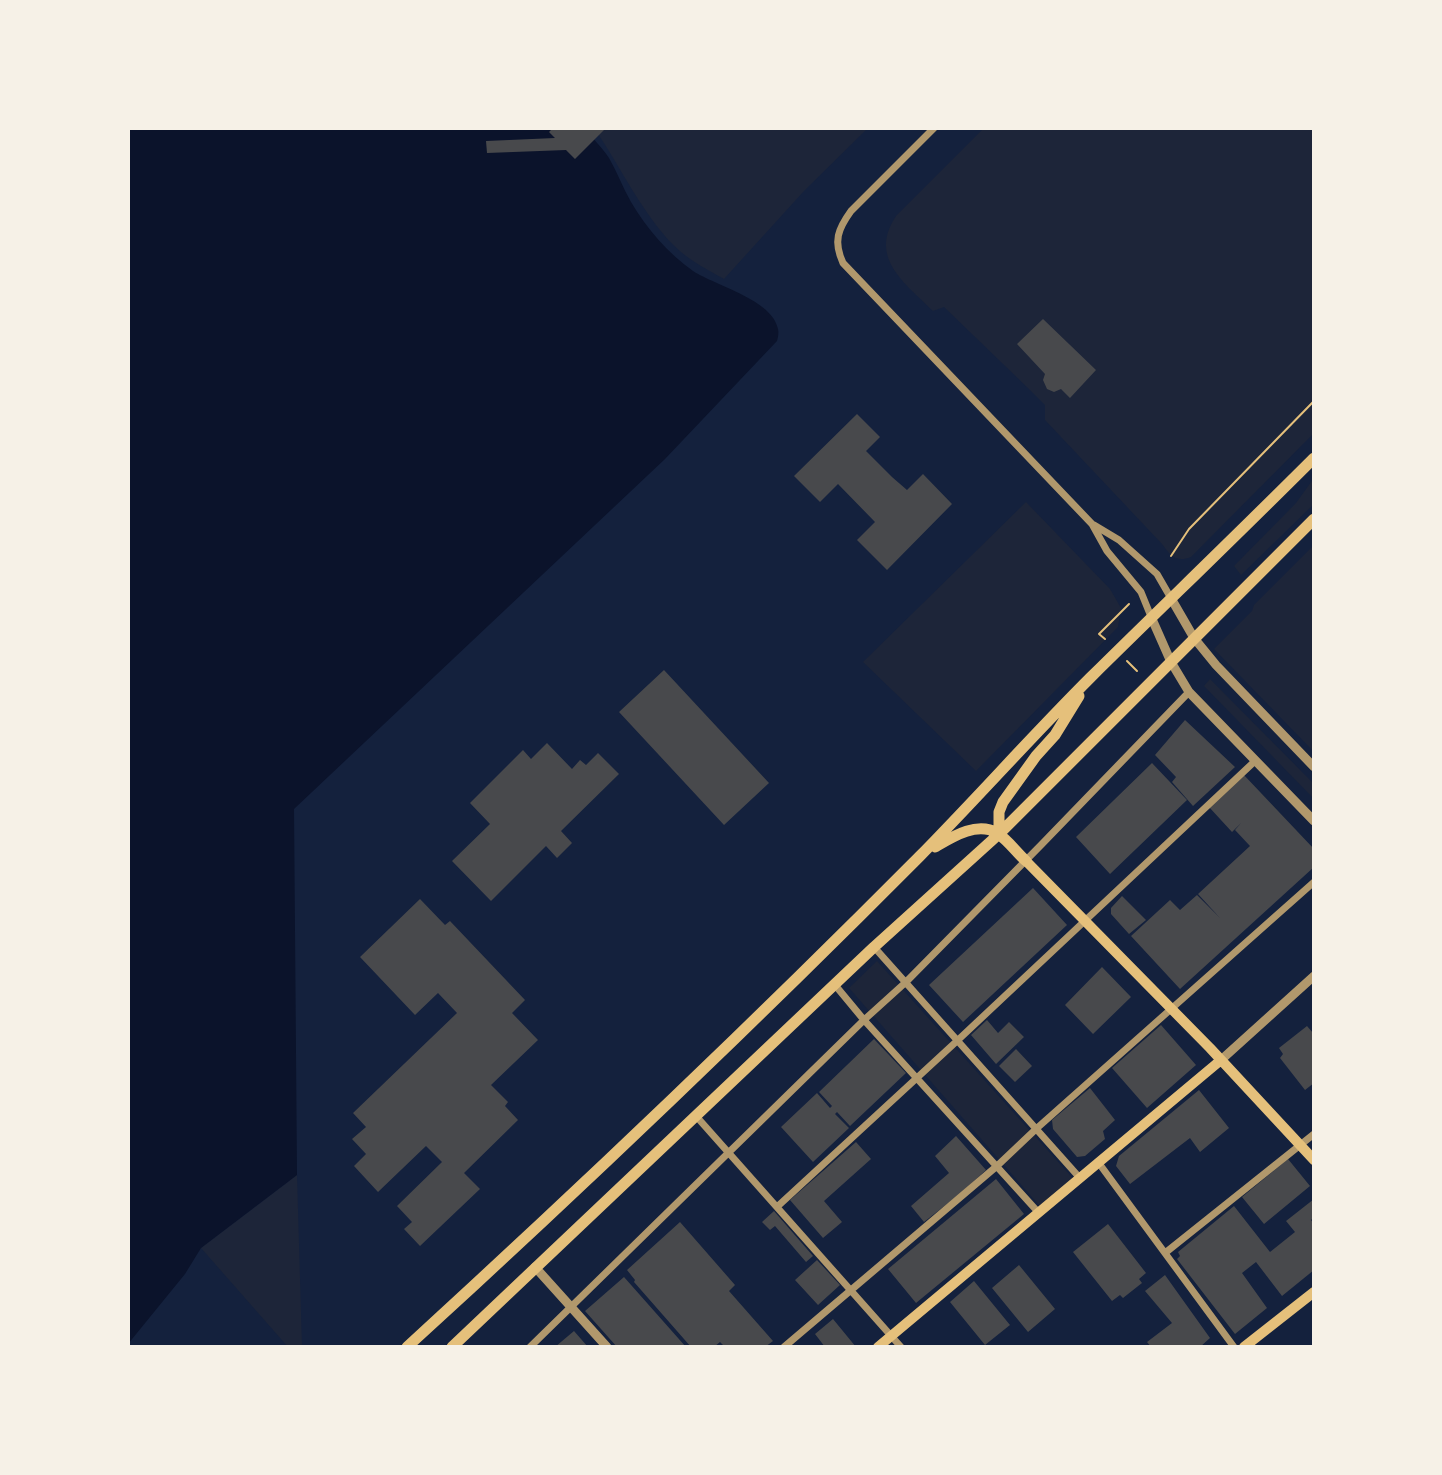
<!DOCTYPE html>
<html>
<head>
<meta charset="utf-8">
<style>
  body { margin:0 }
  #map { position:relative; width:1442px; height:1475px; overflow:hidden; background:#14213d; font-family:"IBM Plex Sans",sans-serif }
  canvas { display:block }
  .frame { position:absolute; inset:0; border:130px solid #f6f1e7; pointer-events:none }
</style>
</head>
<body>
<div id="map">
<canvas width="1442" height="1475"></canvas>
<div class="frame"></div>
</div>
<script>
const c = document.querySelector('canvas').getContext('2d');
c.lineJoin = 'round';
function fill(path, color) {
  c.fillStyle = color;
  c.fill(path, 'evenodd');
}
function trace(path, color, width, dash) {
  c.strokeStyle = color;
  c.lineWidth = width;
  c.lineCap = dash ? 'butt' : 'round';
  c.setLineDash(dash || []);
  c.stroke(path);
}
const green = new Path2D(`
  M594 128H868L804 191 724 279C710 271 694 263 681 252 646 222 621 167 594 128Z
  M984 128H1314V433L1191 557C1176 563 1170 555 1162 544L1045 420V405L1031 391 944 307 933 311C905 283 868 258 896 216Z
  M1314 478V504L1241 575 1234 566 1296 503Z
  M1026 502 1110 589 1121 608 1118 627 976 771 863 662Z
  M1314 545V752L1214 649 1252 611 1254 605Z
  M1210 679 1314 784V799L1204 686Z
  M877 961 1078 1184 1045 1212 849 988Z
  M297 1175 302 1347H288L201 1248Z`);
const water = new Path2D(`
  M128 128H586C592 139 602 147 609 158 617 172 623 188 631 202 647 229 668 253 693 271 716 286 773 300 778 329 779 333 778 337 777 341L665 459 294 809 297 1175 201 1248 185 1274 128 1344Z`);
const building = new Path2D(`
  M553 128H606L575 159 566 150 487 153 486 141 555 138 549 132Z
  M1043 319 1096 370 1070 398 1061 389 1054 392 1047 389 1043 380 1045 374 1017 344Z
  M857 414 880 437 866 451 892 477 907 490 923 474 952 504 887 570 857 540 875 522 838 484 820 502 794 476Z
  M664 670 769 783 724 825 619 712Z
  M1185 720 1235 767 1193 806 1172 782 1176 777 1155 755Z
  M547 743 572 769 580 760 586 765 598 753 619 774 561 831 572 843 557 858 546 846 491 901 452 861 490 824 470 803 523 750 531 759Z
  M1152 763 1187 800 1110 874 1076 837Z
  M1243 774 1314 849V867L1180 989 1131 936 1170 900 1180 910 1197 895 1220 918 1198 894 1250 846 1235 830 1241 823 1232 832 1209 807Z
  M1033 888 1067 925 963 1022 929 985Z
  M1122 896 1146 920 1129 934 1111 914V908Z
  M420 899 445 925 450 921 525 1000 512 1013 538 1040 491 1085 508 1102 505 1106 518 1120 464 1173 480 1189 420 1246 404 1229 412 1222 397 1206 442 1162 426 1146 378 1192 354 1166 366 1154 352 1139 366 1127 353 1113 457 1013 438 993 415 1015 360 957Z
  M1102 967 1131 997 1093 1034 1065 1005Z
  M987 1020 998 1033 1009 1022 1024 1037 996 1064 971 1035Z
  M1161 1025 1196 1065 1147 1108 1112 1068Z
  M1307 1026 1313 1033 1314 1032V1083L1305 1090 1280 1058 1283 1054 1279 1048Z
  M874 1039 906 1073 850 1126 837 1112 835 1114 849 1128 813 1162 781 1127 817 1093 830 1108 832 1106 819 1092Z
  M1016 1049 1032 1066 1015 1082 999 1066Z
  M1090 1088 1115 1120 1103 1131 1105 1139 1085 1156 1077 1157 1053 1129 1052 1120Z
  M1199 1090 1229 1128 1200 1152 1190 1138 1130 1184 1116 1166 1119 1156Z
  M956 1136 986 1170 961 1193 924 1222 911 1206 949 1173 935 1156Z
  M856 1142 871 1159 824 1201 842 1222 823 1238 790 1200Z
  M1288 1159 1310 1186 1264 1224 1242 1197Z
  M996 1179 1024 1214 916 1303 888 1269Z
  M1314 1199V1217L1311 1220 1314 1224V1270L1282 1296 1256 1262 1242 1273 1267 1308 1235 1334 1177 1259 1180 1256 1178 1252 1234 1206 1270 1252 1295 1232 1286 1221Z
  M774 1211 813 1256 806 1262 775 1226 770 1230 762 1222Z
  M680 1222 735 1285 729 1291 773 1341 765 1347H725L720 1342 714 1347H691L634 1282 635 1280 627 1270Z
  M1108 1224 1146 1273 1139 1279 1142 1283 1123 1298 1120 1295 1112 1301 1073 1252Z
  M817 1260 840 1285 818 1305 795 1280Z
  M1019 1265 1055 1309 1028 1332 992 1288Z
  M1165 1275 1210 1338 1200 1347H1151L1147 1342 1172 1323 1145 1291Z
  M624 1277 686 1347H617L585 1311Z
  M974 1281 1010 1325 985 1345 950 1302Z
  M833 1319 856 1347H825L815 1334Z
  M574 1331 588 1347H555Z`);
const path = new Path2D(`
  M1171 556 1189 529 1314 401
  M1105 639 1099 634 1129 604
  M1127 661 1137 671`);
const minor = new Path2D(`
  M934 128 851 211C838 229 833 241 843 263L1092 524 1107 551 1141 592 1152 619
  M1094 525 1119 540 1157 574 1172 600
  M874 947 1079 1177
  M835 985 864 1020 1038 1212
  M696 1116 901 1347
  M1098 1162 1234 1347
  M778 1206 958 1040 1255 761
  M1165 1253 1314 1134
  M530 1347 864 1020 906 982 1042 844 1189 692
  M784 1347 997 1166 1036 1129 1314 882`);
const tertiary = new Path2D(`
  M1172 600 1194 638 1216 665 1314 767
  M1152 619 1171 662 1189 692 1314 821
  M1221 1060 1314 976
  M535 1267 607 1347`);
const secondary = new Path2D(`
  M1026 861 1210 1048 1314 1160
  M878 1347 1221 1060
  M1244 1347 1314 1292`);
const trunk = new Path2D(`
  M999 834V812L1003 802 1036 756 1055 735 1079 696
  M935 847C952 837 977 821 997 833 1008 840 1016 852 1026 861
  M407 1347C581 1188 752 1025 919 857 977 798 1032 736 1091 677 1165 604 1240 532 1314 458
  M452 1347 874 947 999 834 1314 519`);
fill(green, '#1d2539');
fill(water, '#0b132b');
fill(building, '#48494c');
trace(path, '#e5c07b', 2);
trace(minor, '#b1986c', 7);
trace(tertiary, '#b1986c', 9);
trace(secondary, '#e5c07b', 10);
trace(trunk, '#e5c07b', 11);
</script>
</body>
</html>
